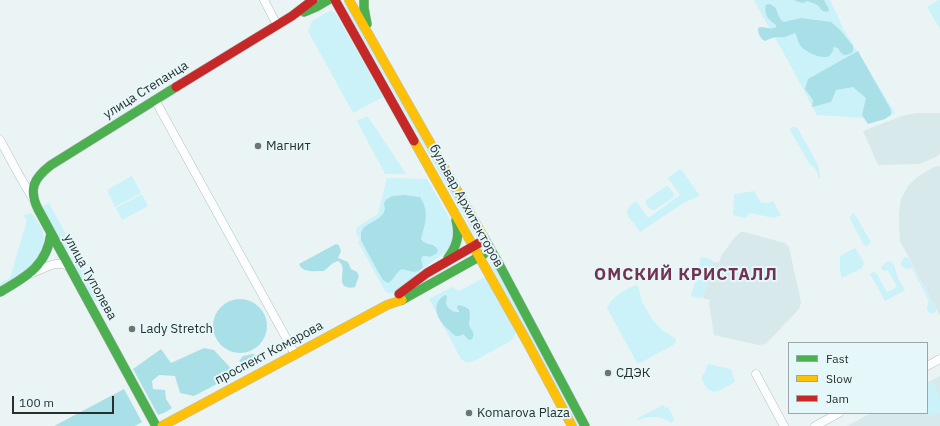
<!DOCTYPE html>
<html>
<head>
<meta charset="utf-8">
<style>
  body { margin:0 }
  #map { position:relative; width:940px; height:426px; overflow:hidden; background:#eaf4f5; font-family:"IBM Plex Sans",sans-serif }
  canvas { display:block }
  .legend { position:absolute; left:788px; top:342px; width:140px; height:72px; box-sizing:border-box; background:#e6f7f9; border:1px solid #9aa7a8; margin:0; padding:5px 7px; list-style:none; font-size:12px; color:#282f2f }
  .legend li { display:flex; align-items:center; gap:8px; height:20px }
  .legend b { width:20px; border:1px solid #9aa7a8 }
  .scale { position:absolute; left:12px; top:396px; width:102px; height:18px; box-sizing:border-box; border:2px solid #282f2f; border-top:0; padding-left:5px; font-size:12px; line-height:14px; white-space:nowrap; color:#282f2f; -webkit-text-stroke:3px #e6f7f9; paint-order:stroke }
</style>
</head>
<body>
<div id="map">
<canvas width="940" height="426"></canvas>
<ul class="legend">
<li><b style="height:5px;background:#4caf50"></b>Fast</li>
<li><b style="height:5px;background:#ffc107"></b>Slow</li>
<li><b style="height:5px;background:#c62828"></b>Jam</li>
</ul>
<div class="scale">100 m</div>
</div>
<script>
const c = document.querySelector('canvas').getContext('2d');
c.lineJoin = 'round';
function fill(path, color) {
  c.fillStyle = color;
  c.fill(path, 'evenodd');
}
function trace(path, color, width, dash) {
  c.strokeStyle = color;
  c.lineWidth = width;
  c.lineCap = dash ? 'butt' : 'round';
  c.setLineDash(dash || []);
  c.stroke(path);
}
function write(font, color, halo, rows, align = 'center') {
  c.font = font + ' "IBM Plex Sans",sans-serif';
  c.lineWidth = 4;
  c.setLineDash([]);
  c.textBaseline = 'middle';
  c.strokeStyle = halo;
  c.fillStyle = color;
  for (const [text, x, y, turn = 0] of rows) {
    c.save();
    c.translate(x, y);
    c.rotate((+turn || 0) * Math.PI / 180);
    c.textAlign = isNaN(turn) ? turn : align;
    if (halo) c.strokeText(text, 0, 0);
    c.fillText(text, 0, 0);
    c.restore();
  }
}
const built = new Path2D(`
  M917 113H940V153L938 156 920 164 878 165 863 131 902 116Z
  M940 166V316L900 241 899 225V213L901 199 908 186 916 178 925 172 934 167Z
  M741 232H744L785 243 789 247 801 302 799 309 766 344 759 345 714 335 709 304 710 300 703 298 713 262 719 263 721 256 735 237Z
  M940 376V426H847L871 413H927V383Z`);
const green = new Path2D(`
  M755 0H830L844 30 895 113 881 119 817 115 787 59 754 1Z
  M938 0H940V29L927 7Z
  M345 3 479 238 477 239 343 4Z
  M331 10 336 14 383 97 353 113 308 31 312 21Z
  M367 116 377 130 406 174H385L357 121Z
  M792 127H795L798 129 817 163 819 169 820 177 818 178V174L814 167 810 165 791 132 790 129Z
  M678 170H682L700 196 685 202 640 232 628 216 627 212 630 205 636 201 648 218 680 195 668 178Z
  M132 176 141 193 115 207 107 190Z
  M387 178 427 179 450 219 454 227 452 241 447 251 429 264 396 292C392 294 389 294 385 291L358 242 360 240C358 236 354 231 357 227L378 214Z
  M666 186 669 187 674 194V197L655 210H651L646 204V200Z
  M754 191 760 202 767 203 773 201 781 215 774 218 750 213 745 218 733 215 734 194Z
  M142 194 148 206 122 220 116 208Z
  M49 203 73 248 70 250 66 249 42 207Z
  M32 213C36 220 44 229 44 238 45 261 16 277 0 288V283L10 278 27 220 23 215Z
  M853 213H854L871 242 867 246 864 245 851 221 850 217Z
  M855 248 864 262 862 268 842 278 840 271V256Z
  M76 255 101 300 98 302 94 301 70 258Z
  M701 257 710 259 713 262 703 298H700L691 296 695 282H697L699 280 706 281 707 279 700 277 697 273Z
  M905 257H907L909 259 936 309V311L934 314 928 312 927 307 929 301 912 268 906 269 902 266 901 263 903 258Z
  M889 261C896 264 895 269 897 275 898 280 903 285 905 290L885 301 870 274 874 272 876 273 887 292 897 287 888 270 884 271 881 268V267L885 263Z
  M494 263 581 426H578L490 265Z
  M487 276 516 328 515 334 512 340 474 361C468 363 466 363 461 359L429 299 452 287 459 291Z
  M636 285 638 286 642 302 652 319 662 330 676 339V342L673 345 640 363H637L607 308C611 297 626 289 636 285Z
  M708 364 731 369 735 382C728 386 715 396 708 389 705 387 703 381 701 378L705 372Z
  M933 382 940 397V412L929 417 927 413V385Z
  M663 405 665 408 668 407 674 419 672 423C659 415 651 416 637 420L636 419Z`);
const forest = new Path2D(`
  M795 0H824L829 9 828 12C819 11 822 8 817 5 814 3 810 2 807 1L803 3 795 1Z
  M769 4C781 8 774 15 784 22L801 18 831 22 840 30 853 46V52C845 57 842 56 838 48L833 47V51C831 54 829 57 826 57 818 58 804 51 800 45 797 41 798 37 795 33 791 34 789 36 785 37 782 38 782 37 778 37 774 37 769 39 765 41 760 39 758 33 758 28 764 25 769 31 776 27V25C769 20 763 15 766 5Z
  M858 51 891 110V115L885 119 868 124 862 115 866 98 853 87 836 90 831 102 812 107 813 100 805 89 808 79Z
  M404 195 420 197C430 213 425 222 421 239 426 247 433 241 438 250L437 253 430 257 427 256H423L421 259 423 267C416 275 411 271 402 269 396 272 394 279 389 283L386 282 383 280 377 270 361 240V232L364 227 379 218 383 214 385 209 384 203 386 200 392 196Z
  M336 244 339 245 341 251 338 258 348 262 351 269 357 272 359 276 355 287C349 289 341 287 342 279 342 272 345 265 338 261L333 263 324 271C315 271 302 273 299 264Z
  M445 295 447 296C447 297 446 303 446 303 447 309 454 313 459 312V311L457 308 458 305 463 306 469 309 470 315 469 325C471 331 476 332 472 339L469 340 463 334C461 335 459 337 456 336 454 335 451 332 449 330 440 323 431 309 440 299 440 298 445 295 445 295Z
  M213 326a27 27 0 1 1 54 0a27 27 0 1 1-54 0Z
  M204 348 214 350 236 374 194 396 180 393 175 376 159 375 152 381 153 389 165 390 166 399 172 408 166 412 158 415 133 369 161 349 171 363Z
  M252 354 260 356 261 359 260 361 250 367 239 361 243 356Z
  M124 389 142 422 135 426H54Z`);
const street = new Path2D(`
  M264 0 277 25
  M155 100 295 354
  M0 140 19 175 33 199
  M32 273C46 268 55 260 69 266
  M927 366 940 359
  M756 374 784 426
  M815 426 839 413`);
const fast = new Path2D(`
  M364 0V8L367 24
  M304 12 316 7 328 0
  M483 236 500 266 585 426
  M448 258C457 246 460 235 456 220
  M0 292C26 277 47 266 51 233
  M402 300 484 254
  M156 426 38 209C28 189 34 178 51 165L176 87`);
const slow = new Path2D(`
  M349 0 483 236
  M414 141 526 340 572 426
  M162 426 387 305 402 300`);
const jam = new Path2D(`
  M335 0 414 141
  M176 87 292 16 313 0
  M399 294 427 273 479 243`);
const markers = [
  [258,146,4,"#6c7474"],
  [132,329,4,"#6c7474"],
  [608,373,4,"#6c7474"],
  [469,413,4,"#6c7474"]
];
const streetNames = [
  ["улица Степанца",146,90,-32],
  ["бульвар Архитекторов",466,206,61],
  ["улица Туполева",90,277,61],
  ["проспект Комарова",269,353,-28]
];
const poiNames = [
  ["Магнит",266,146],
  ["Lady Stretch",140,329],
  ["СДЭК",616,373],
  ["Komarova Plaza",477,413]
];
const districtNames = [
  ["ОМСКИЙ КРИСТАЛЛ",686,275]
];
fill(built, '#d7e9eb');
fill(green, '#caf2f8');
fill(forest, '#a9e0e7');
trace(street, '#b7bfc0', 9);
trace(fast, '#b7bfc0', 10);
trace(slow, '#b7bfc0', 10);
trace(jam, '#b7bfc0', 10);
trace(street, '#fcfdfe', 8);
trace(fast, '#4caf50', 9);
trace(slow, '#ffc107', 9);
trace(jam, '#c62828', 9);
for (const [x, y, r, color] of markers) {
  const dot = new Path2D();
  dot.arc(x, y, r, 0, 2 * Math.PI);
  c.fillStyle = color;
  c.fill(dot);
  trace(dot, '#e6f7f9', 1.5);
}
write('13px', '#282f2f', '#e6f7f9', streetNames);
write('13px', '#282f2f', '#e6f7f9', poiNames, 'left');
c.letterSpacing = '1px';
write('bold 17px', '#743252', '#e6f7f9', districtNames);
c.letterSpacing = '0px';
</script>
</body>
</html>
